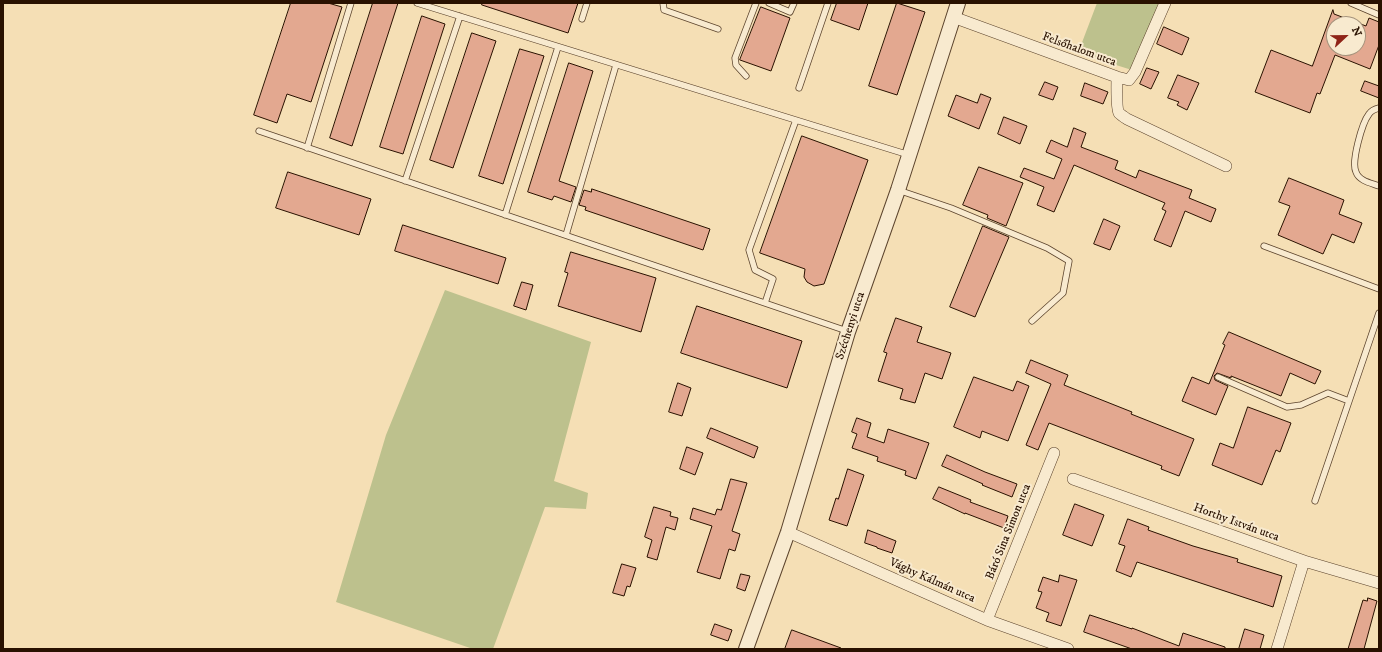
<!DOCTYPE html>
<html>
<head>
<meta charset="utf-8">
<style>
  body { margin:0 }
  #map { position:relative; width:1382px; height:652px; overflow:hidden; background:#f5dfb5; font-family:"IM FELL DW Pica",serif }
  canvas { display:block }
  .frame { position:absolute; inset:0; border:4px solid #291100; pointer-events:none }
  .north { position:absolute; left:1326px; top:16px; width:40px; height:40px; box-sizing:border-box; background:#f8eacf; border:1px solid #a5937c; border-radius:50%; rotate:68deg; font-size:11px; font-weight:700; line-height:16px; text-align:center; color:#291100 }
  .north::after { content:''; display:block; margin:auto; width:14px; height:18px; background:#8f2418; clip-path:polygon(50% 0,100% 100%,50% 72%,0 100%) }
</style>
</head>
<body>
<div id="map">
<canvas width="1382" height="652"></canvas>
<div class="frame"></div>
<div class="north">N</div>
</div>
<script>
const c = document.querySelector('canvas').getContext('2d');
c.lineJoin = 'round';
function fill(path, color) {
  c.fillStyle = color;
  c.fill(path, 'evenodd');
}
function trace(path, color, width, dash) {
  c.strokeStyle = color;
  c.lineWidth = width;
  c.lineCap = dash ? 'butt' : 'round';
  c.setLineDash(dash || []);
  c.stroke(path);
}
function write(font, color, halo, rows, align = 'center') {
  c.font = font + ' "IM FELL DW Pica",serif';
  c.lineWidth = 4;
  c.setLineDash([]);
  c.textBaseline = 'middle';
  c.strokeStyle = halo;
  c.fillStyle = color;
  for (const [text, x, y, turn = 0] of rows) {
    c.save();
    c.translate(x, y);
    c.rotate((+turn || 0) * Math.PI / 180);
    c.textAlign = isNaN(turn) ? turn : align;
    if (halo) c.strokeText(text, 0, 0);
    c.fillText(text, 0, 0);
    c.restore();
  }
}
const green = new Path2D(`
  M1097 3H1165L1135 71 1078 53Z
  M445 290 591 342 554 481 588 493 586 509 545 507 493 649H473L336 602 386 435Z`);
const building = new Path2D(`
  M291 3H328L342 7 311 102 287 94 277 123 254 115Z
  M373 3H398L352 146 330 138Z
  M482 3H578L568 33 482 5Z
  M837 3H868L859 30 831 20Z
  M897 3 925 12 897 95 869 86Z
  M761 7 790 18 771 71 740 60Z
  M1333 10 1334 14 1366 26 1369 18 1379 22V45L1370 69 1335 55 1320 94 1317 93 1310 113 1255 92 1271 50 1312 66ZM1334 24H1358V48H1334Z
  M422 16 445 24 403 154 380 147Z
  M1164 27 1189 38 1182 55 1157 44Z
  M472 33 496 41 453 168 430 160Z
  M520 49 544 56 503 184 479 176Z
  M569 63 593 71 559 181 576 187 571 202 554 196 552 200 528 192Z
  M1147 68 1159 72 1151 89 1140 84Z
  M1178 75 1199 83 1187 110 1177 105 1179 102 1168 98Z
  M1365 81 1379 86V98L1361 91Z
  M1045 82 1058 87 1053 100 1039 95Z
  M1085 83 1108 92 1103 104 1081 96Z
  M981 94 991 98 979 129 948 116 956 95 977 103Z
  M1004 117 1027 126 1020 144 998 134Z
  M1074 128 1086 133 1081 147 1118 161 1115 169 1136 178 1139 170 1192 190 1189 198 1216 209 1211 222 1185 211 1171 247 1154 240 1166 211 1162 209 1165 203 1074 165 1054 212 1037 205 1044 187 1020 177 1024 168 1054 179 1062 159 1046 152 1051 140 1067 147Z
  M802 136 868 160 824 284 814 286 807 282 804 277 805 269 760 253Z
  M979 167 1023 183 1006 226 987 218 988 215 963 205Z
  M288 172 371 199 359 235 276 208Z
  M1289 178 1344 200 1339 214 1362 223 1354 243 1332 234 1323 254 1278 235 1290 206 1279 202Z
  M592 189 710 229 703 250 585 210 586 207 579 205 584 190 591 192Z
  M1104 219 1120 226 1110 250 1094 244Z
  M403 225 506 258 498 284 395 251Z
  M983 226 1009 237 975 317 950 307Z
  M571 252 656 278 641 332 558 306 568 273 565 272Z
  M522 282 533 285 526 310 514 306Z
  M697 306 802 341 787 388 681 353Z
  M896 318 922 327 917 342 951 353 942 379 925 373 915 403 900 399 903 389 878 381 887 353 884 352Z
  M1229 332 1321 371 1315 384 1290 373 1281 396 1231 376V378L1217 373 1214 376 1215 380 1228 386 1216 415 1182 401 1192 377 1209 384 1225 345 1223 344Z
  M1031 360 1068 375 1064 385 1132 412 1131 414 1194 439 1179 476 1161 469 1162 466 1049 423 1038 450 1026 445 1051 384 1026 373Z
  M974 377 1013 391 1017 381 1029 386 1008 441 982 431 980 438 954 427Z
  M678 383 691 388 682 416 669 412Z
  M1248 407 1291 423 1280 452 1276 450 1262 485 1212 465 1220 443 1233 448Z
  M857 418 871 423 867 437 884 443 888 429 929 443 916 479 905 475 906 471 877 461 878 457 852 448 857 434 852 432Z
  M711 428 758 447 754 458 707 438Z
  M687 447 703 453 695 475 680 469Z
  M947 455 985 472 1017 484 1012 497 982 485 983 484 942 466Z
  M848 469 864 475 847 526 829 520 836 498 838 499Z
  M731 479 747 483 732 531 740 534 735 551 729 549 720 579 697 572 712 526 690 519 693 508 715 515 717 509 721 510Z
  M939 487 971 500 970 502 1008 516 1004 528 965 513V514L933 499Z
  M1075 504 1104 515 1092 546 1063 535Z
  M654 507 671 512 670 516 678 518 675 530 666 527 657 560 647 557 652 540 645 537Z
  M1128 519 1149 527 1148 530 1193 546 1238 559 1237 562 1282 576 1273 607 1137 562 1131 577 1116 571 1125 546 1119 544Z
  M868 530 896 541 892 553 877 548V547L865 543Z
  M622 564 636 568 630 587 627 586 624 596 613 593Z
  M741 574 750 576 745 591 737 588Z
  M1060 575 1077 580 1061 626 1046 621 1049 613 1036 608 1042 592 1038 591 1043 577 1058 582Z
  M1368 598 1377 601 1364 649H1348L1363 600 1367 601Z
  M1090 615 1132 629V628L1179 646 1183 633 1225 647V649H1132L1084 632Z
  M715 624 732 630 728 641 711 635Z
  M1245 629 1264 635 1260 649H1239Z
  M792 630 841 648 840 649H785Z`);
const service = new Path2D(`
  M417 3 909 155
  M663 3 664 10 718 29
  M769 3 790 12 794 3
  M1351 3 1379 15
  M582 19 587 3
  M746 76 736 65 735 58 756 3
  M799 88 828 3
  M1379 108C1375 109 1371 111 1369 114 1362 123 1351 162 1356 172 1359 181 1371 183 1379 186
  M259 131 847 331
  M307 148 351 3
  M405 181 460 16
  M898 190 951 208 1047 248 1069 261 1063 293 1032 321
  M505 215 558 47
  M566 235 616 65
  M1264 246 1379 289
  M765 303 773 279 755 270 749 250 796 120
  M1218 377 1287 407 1301 405 1328 393 1349 401
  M1315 501 1379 313`);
const minor = new Path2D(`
  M953 17 1117 77C1117 84 1116 109 1119 113 1121 115 1124 117 1127 119L1226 166
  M1117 77 1129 80 1135 72 1165 3
  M1073 479 1304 561 1277 649
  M788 532 987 620 1068 649
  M1304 561 1379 583
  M987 620 1054 453`);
const tertiary = new Path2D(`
  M746 649 788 532 848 332 898 190 958 3`);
const streetNames = [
  ["Felsőhalom utca",1079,50,20],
  ["Széchenyi utca",851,326,-72],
  ["Horthy István utca",1236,523,20],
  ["Báró Sina Simon utca",1009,532,-68],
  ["Vághy Kálmán utca",932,581,24]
];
fill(green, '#bdc18d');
fill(building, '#e3a890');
trace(building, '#291100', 1);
trace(service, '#5c442d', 7);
trace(minor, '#5c442d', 12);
trace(tertiary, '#5c442d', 16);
trace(service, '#f8eacf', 5.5);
trace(minor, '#f8eacf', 11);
trace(tertiary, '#f8eacf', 14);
write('12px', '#291100', '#f8eacf', streetNames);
</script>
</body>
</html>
